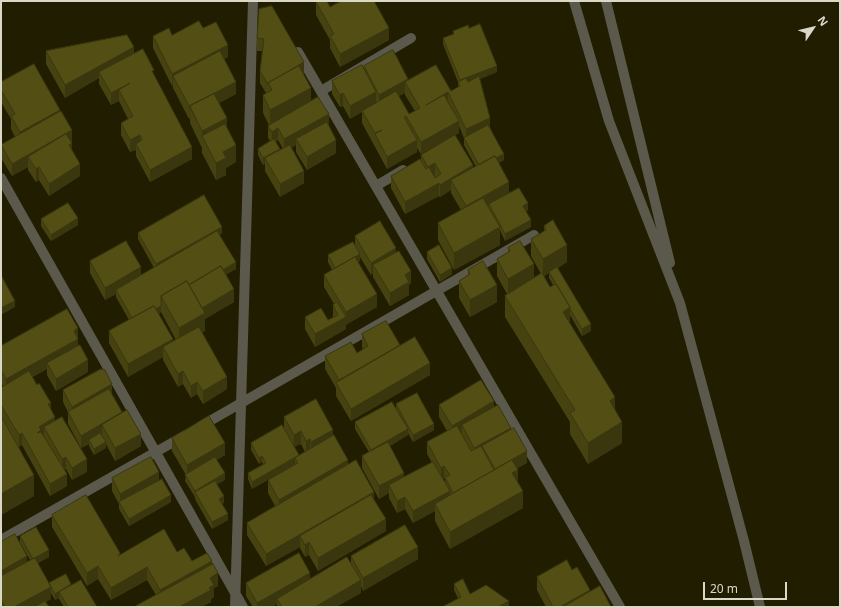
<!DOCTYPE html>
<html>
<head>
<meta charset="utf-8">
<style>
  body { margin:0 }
  #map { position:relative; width:841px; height:608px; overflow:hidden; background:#201d00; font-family:"Noto Sans",sans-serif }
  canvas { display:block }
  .frame { position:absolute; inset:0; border:2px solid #dad9c7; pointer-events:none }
  .north { position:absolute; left:793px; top:8px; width:40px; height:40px; -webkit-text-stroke:3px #201d00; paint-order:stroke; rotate:55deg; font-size:11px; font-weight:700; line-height:16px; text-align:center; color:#dad9c7 }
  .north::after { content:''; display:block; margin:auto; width:14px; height:18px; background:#dad9c7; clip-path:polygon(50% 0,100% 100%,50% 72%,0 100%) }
  .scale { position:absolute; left:703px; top:582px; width:84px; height:18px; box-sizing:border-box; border:2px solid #dad9c7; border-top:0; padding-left:5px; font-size:12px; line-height:14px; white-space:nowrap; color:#dad9c7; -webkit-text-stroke:3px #201d00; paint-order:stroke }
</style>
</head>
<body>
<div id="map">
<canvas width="841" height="608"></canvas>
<div class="frame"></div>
<div class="north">N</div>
<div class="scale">20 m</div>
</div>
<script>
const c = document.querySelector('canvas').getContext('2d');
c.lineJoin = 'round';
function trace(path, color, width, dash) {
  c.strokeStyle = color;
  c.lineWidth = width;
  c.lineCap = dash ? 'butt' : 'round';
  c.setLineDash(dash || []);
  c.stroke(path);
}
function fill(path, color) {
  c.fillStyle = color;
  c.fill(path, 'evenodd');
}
const minor = new Path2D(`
  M298 52 620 607
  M321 91 411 38
  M1 178 243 607
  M376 186 403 170
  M201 426 534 235
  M1 540 184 436
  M235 607 253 1`);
const tertiary = new Path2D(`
  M574 1 609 121 680 303 744 541 760 607
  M606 1 670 263`);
const wall = new Path2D(`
  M316 2 330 7 389 40 340 67 330 48V40L316 15Z
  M259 9 304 75 311 101 329 126 336 153 307 170 296 152V145L291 148 304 183 280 197 265 171V164L263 165 258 155V149L270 141 268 138V126L269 125 263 113V95L266 93 260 83V71L262 51H257V38ZM278 140 283 149 280 150 276 142Z
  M203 28 228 57 224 59 236 94 219 103 227 127 236 162 226 168V175L216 180 202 153V148L190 123V118L189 119 173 88V85L172 86 153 48V36L172 35Z
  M469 28 497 72 480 79 490 127 504 160 499 163 509 193 528 210 526 211 531 227 505 241 500 230V245L454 270 438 240V223L461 210 451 193V190L440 197 439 196 405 214 391 188V176L421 162V155L473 168 476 167 464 145V138L459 126V133L421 154 417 148V152L387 169 362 123V112L350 119 343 106 340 107 332 94V81L364 69V66L408 81 451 91 458 88V82L443 44V38L453 34V31ZM405 93V95L415 111 409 114 399 96Z
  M46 51 134 53 154 75 192 159 150 182 136 156V150L130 152 121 135V123L128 119 119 101 111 105 99 84V78L65 98 46 64Z
  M1 82 60 112 72 142V150L80 176 49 196 39 180 36 182 28 170V167L12 176 1 158V145L15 137 11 129V119L1 102Z
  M41 219 78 225 51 241 41 226Z
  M544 226 567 262 558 268 591 331 582 336 570 315V324L615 410 622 443 588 464 570 434V422L505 317V296L507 294 497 276V259L508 252V248L534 278 541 274 531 256V239L544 231ZM549 273V278L553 285 550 287 544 276Z
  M138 233H222L220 235 236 269 226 274 234 302 205 319V331L202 332 227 389 203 404 197 394 191 398 183 384 178 387 163 360V357L128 377 109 343V331L129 320 116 297V294L105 300 90 273V261L141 275 154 268 138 239ZM161 312 176 340 173 342 159 314Z
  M355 236 396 252 411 283 409 285V295L390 306 373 277V273L371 275 360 257V261L358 262 377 307 346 324V329L315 347 305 329V317L328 320 333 318V305L334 304 324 287V275L332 270 328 262V255L355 245Z
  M427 252 452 274 440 282 427 259Z
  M468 270 497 302 470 317 459 298V281L468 275Z
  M362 334 400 346 430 375 351 421 336 396V388L325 369V356L357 353 363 349 362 347Z
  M78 340V345L88 372 56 391 47 375V369L32 377 51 409 55 421 87 472 72 480 66 469 64 470 67 486 50 496 22 445 19 447 34 496 1 515V388L3 386 1 382V346Z
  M63 390 112 394 141 446 115 461 106 444V448L94 455 89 446V444L81 448 68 424V412L63 402Z
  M396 404 434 430 413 442 408 433V435L390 446 404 477 432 463 427 454V442L447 431 439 417V405L494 407 511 429 527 463 517 468 518 483 523 508 450 549 435 521V511L413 523 405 509 397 513 389 498V493L379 499 362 468V456L369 452 355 429V422L396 408ZM444 478 445 479V483L443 479Z
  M284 417 333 436 348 464 374 499 386 531 318 571 309 555 305 557 300 548V547L266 566 247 535V523L275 506 268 493V480L292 466 252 489 248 479V473L263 464 262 462 259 464 251 450V443L299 455 305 452 301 444 294 447 284 429Z
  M172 438 225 455 217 460 225 480 217 484 224 503 222 504 228 520 212 529 195 499V497L185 481 186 475 172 451Z
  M112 478 159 480 171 502 129 526 119 509V504L112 491Z
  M52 515 120 554 177 552 192 561 212 564 218 586 214 588V597L211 599V602L201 607H136V606L156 595 147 580 111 600 98 579 87 586 52 527Z
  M20 536 49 557 38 563 49 584 71 586 97 607H64L59 599V598L55 600 51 593V599L46 602 49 607H1V542L27 562 30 560 20 543Z
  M351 556 418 559 363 591 361 586V593L336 607H277V604L272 607H253L246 596V583L310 579 351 564Z
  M572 570 590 592 611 607H546L537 590V577Z
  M454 584 470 594 509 607 458 598 454 590Z`);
const shadedWall = new Path2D(`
  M389 28V40L340 67V54Z
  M228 45V57L177 83 173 76V85L172 86V74Z
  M134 47V59L99 72V78L65 98V85Z
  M304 62V75L272 90 268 83Z
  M497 66V72L460 87V80Z
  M408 79V87L405 82V93L379 107V95Z
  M236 82V94L194 116 190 106 189 119V106Z
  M130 83 119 90V101L111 105V93Z
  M311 88V105L270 127V110Z
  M376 92V105L362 111V112L350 119V106Z
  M448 92V104L426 105Z
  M343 93V106L340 107V95Z
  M60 110V122L20 145V132Z
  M329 114V126L296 139V145L284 152V139Z
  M227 118V136H202V148V131Z
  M490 118V130L466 141V129Z
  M459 121V133L421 154V142Z
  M278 128V140L272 144V132Z
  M72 130V142L33 164 28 157V167L12 176V164Z
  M140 135V148L136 144V150L130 152V140Z
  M336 140V153L307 170V157Z
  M417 140V152L387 169V157Z
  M72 143V155L69 145Z
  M236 145V162L226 168V175L216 180V163L223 152Z
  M192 147V159L150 182V170Z
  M280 149V155L265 158V164L263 165V158Z
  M504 154V160L480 174V167Z
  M435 163V175L428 179V167Z
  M80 164V176L49 196V184Z
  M473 165V178L451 180V190L440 197V185Z
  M39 167V180L36 182V169Z
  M304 171V183L280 197V184Z
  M509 182V194L466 218V206Z
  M439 183V196L405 214V202Z
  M528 203V210L523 213V206Z
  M78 218V225L51 241V235Z
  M531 220V227L505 241V234Z
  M222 227V233L156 271V264Z
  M500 227V245L454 270V253Z
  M567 245V262L543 276V259Z
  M396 248V260L373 265V273L371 275V263Z
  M360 254V261L335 275V268Z
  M236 262V269L193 294 190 289Z
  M534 264V281L508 296V279Z
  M141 267V280L116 290V294L105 300V288Z
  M452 268V274L440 282V275Z
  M411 271V283L409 285V295L390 306V293L405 275Z
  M497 285V302L470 317V300Z
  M234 289V302L205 319V331L179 345V328L202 308Z
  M377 294V307L346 325V312Z
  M15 301V307L1 315V308Z
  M161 306V312L134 328V322Z
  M570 307V328L563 312Z
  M1 316H2V337H1Z
  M346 317V329L315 347V334Z
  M591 324V331L582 336V329Z
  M78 328V351L47 363V369L6 392V379Z
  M173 339V351L163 347V357L128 377V364Z
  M400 345V357L339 388V380Z
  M88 360V372L56 391V379Z
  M430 363V375L351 421V409Z
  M183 371V384L178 387V374Z
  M227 377V389L203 404V391Z
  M197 382V394L191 398V386Z
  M112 384V396L72 419V407Z
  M615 397V418L610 401Z
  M494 401V414L462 425V433L452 439V426Z
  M51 403V415L48 404Z
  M122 412V425H102V436L89 440V444L81 448V436Z
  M55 417V430L44 427V436L37 445 39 427Z
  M622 422V443L588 464V443Z
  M434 424V430L413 442V435Z
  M511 428V440L482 446V457L474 461V448Z
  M408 429V435L371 456V450Z
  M333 430V442L311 454V442Z
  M301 431V444L294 447V435Z
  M22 433V445L19 447V435Z
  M141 434V446L115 461V448Z
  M310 439V452L306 453V441Z
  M106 442V448L94 455V449Z
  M225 443V455L187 477V465Z
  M527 451V463L495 481V469Z
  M262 456V462L259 464V458Z
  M66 457V469L62 471V459Z
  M295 458V464L252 489V482Z
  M87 459V472L72 480V468Z
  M348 460V472L279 513V500Z
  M444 466V478L441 480V468Z
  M518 470V487L512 473Z
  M159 472V484L120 504V494Z
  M225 473V480L197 496 195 493V491Z
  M404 473V485H389V493L379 499V486Z
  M67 474V486L50 496V484Z
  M34 475V496L1 515V494Z
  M450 491V503L435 504V511L413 523V511Z
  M523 491V508L450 549V532Z
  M374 492V504L300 536V547L266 566V554Z
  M171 495V502L129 526V519Z
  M224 496V503L219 505V499Z
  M405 497V509L397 513V501Z
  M228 514V520L212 529V522Z
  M386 519V531L318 571V558Z
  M309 542V555L305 557V545Z
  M418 547V559L363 591V578Z
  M49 550V557L33 566V559Z
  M27 556V573L1 588V571Z
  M212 561V573L160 602V590Z
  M98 566V579L87 586V573Z
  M147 567V580L111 600V588Z
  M218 573V586L214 588V597L211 599V602L201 607H179L210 578Z
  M310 573V586L277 599V604L272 607H257V603Z
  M361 580V593L336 607H315Z
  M71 584V591L59 592V598L55 600V594Z
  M51 587V599L37 607H14Z
  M590 590V602L582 607H560Z
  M509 601V607H498Z`);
const building = new Path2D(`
  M318 1H327L330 7 341 1H374L389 28 340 54 330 36 334 34 316 2Z
  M272 6 304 62 268 83V84L260 71 264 39 257 38 259 9Z
  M199 21 203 28 216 22 228 45 172 74 153 36 169 28 172 35Z
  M480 24 497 66 460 80 443 38 454 34 453 31 468 25 469 28Z
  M127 35 134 47 65 85 46 51Z
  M143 49 154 70 152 71 192 147 150 170 136 144 142 140 140 135 130 140 121 123 133 116 119 90 130 83 111 93 99 72Z
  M393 50 408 79 379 95 364 66Z
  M220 51 236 82 189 106 173 76Z
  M34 64 60 110 20 132 11 116 15 114 1 90V82Z
  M362 65 376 92 350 106 343 93 340 95 332 81Z
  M436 65 451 91 460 86 458 82 466 78 468 82 479 76 490 118 466 129 448 92 426 105 444 95 459 121 421 142 406 116 404 117 417 140 387 157 375 134 382 130 375 133 362 111 396 91 409 114 420 108 405 82Z
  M299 66 311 88 270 110 263 95 272 90 268 83Z
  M214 94 227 118 202 131 190 106Z
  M318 97 329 114 284 139 278 128 272 132 268 126Z
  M61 111 72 130 12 164 1 145Z
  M327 122 336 140 307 157 296 139Z
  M225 124 236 145 223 152 226 158 216 163 202 136Z
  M488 125 504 154 496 158 495 156 479 165 464 138Z
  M66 134 72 143 69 145 80 164 49 184 39 167 36 169 28 157Z
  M455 135 473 165 440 185 439 183 405 202 391 176 420 159 426 169 429 167 435 178 441 174 435 163 428 167 421 155Z
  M274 139 280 149 263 158 258 149Z
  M290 145 304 171 280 184 265 158Z
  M495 156 509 182 466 206 451 180Z
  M519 188 528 203 523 206 531 220 505 234 489 204Z
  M204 195 222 227 156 264 138 233Z
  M483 198 500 227 454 253 438 223Z
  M68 203 78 218 51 235 41 219Z
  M553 220 567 245 543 259 531 239 546 230 544 226Z
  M380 221 396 248 371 263 355 236Z
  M217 231 236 262 223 270 221 266 189 285 187 281 161 296V306L156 309 154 306 132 318 116 290Z
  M126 241 141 267 105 288 90 261Z
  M520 241 534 264 508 279 497 259 510 251 508 248Z
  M353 242 360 254 335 268 328 255Z
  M439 245 452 268 440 275 427 252Z
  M399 251 411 271 405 275 409 282 390 293 373 265Z
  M355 257 377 294 346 312 324 275Z
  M483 261 497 285 470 300 459 281 470 274 468 270Z
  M221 266 234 289 202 308 189 285Z
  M557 267 591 324 582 329 570 309V307L549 272Z
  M542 273 550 287 556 284 570 307 563 312 615 397 610 401 622 422 588 443 570 413 575 410 505 296Z
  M1 275 15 301 1 308Z
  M187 281 205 313 179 328 161 296Z
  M337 302 346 317 315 334 305 317 321 308 328 320 338 315 333 305Z
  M154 306 173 339 128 364 109 331Z
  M67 309 78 328 74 331 78 339 6 379 1 370V346Z
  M386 321 400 345 339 380 325 356 351 342 357 353 368 346 362 334Z
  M199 327 227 377 203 391 197 382 191 386 183 371 178 374 163 347Z
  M415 337 430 363 351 409 336 383Z
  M80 345 88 360 56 379 47 363Z
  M101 369 105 370 112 384 72 407 63 390Z
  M29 371 37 385 39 383 51 403 48 404 55 417 39 427 41 430 37 433 41 432 67 474 50 484 22 433 19 435 1 405V388Z
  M481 380 494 401 452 426 439 405Z
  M109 389 122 412 81 436 68 412Z
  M417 393 434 424 413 435 396 404Z
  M316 399 333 430 311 442 310 439 306 441 301 431 294 435 284 417Z
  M392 402 408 429 371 450 355 422Z
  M498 405 511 428 474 448 462 425Z
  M127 410 141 434 115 448 102 425Z
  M1 416 34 475 1 494Z
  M209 416 225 443 187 465 172 438Z
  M62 417 87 459 72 468 66 457 62 459 44 427Z
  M282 425 299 455 252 482 248 473 266 463 262 456 259 458 251 443Z
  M457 426 471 451 481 446 494 470 453 493 445 477 450 475 444 466 441 468 427 442Z
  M514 428 527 451 495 469 482 446Z
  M100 433 106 442 94 449 89 440Z
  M334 435 348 460 279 500 268 480 298 463 295 458Z
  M388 442 404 473 379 486 362 456Z
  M151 457 159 472 120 494 112 478Z
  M215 457 225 473 195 491 185 475Z
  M356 460 374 492 266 554 247 523Z
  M512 460 518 470 512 473 523 491 450 532 435 504Z
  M433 462 450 491 413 511 405 497 397 501 389 485Z
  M162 479 171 495 129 519 119 502Z
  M215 481 224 496 219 499 228 514 212 522 195 492Z
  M86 495 120 553 118 556 164 529 177 552 184 548 192 561 207 553 212 561 160 590 147 567 111 588 98 566 87 573 52 515Z
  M371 495 386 519 318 558 309 542 305 545 300 536Z
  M405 525 418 547 363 578 351 556Z
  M36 527 49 550 33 559 20 536Z
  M15 534 27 556 1 571V542Z
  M299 553 310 573 257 603 246 583Z
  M347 557 361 580 315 607H282L277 599Z
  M35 558 51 587 14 607H5L1 599V576Z
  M567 560 572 570 577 567 590 590 560 607H553L537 577Z
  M213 564 218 573 210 578 214 585 209 588 211 590 179 607H136V606Z
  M66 574 71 584 55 594 49 583Z
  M463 579 470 594 486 585 509 601 498 607H442L461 597 454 584Z
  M81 580 97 607H68L59 592Z
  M600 586 611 607H563Z
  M45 601 49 607H35Z`);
trace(minor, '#5a594b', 10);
trace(tertiary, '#5a594b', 10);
fill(wall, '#474311');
fill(shadedWall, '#3a370e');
fill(building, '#534e14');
trace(building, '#3a370e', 1);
</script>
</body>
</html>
